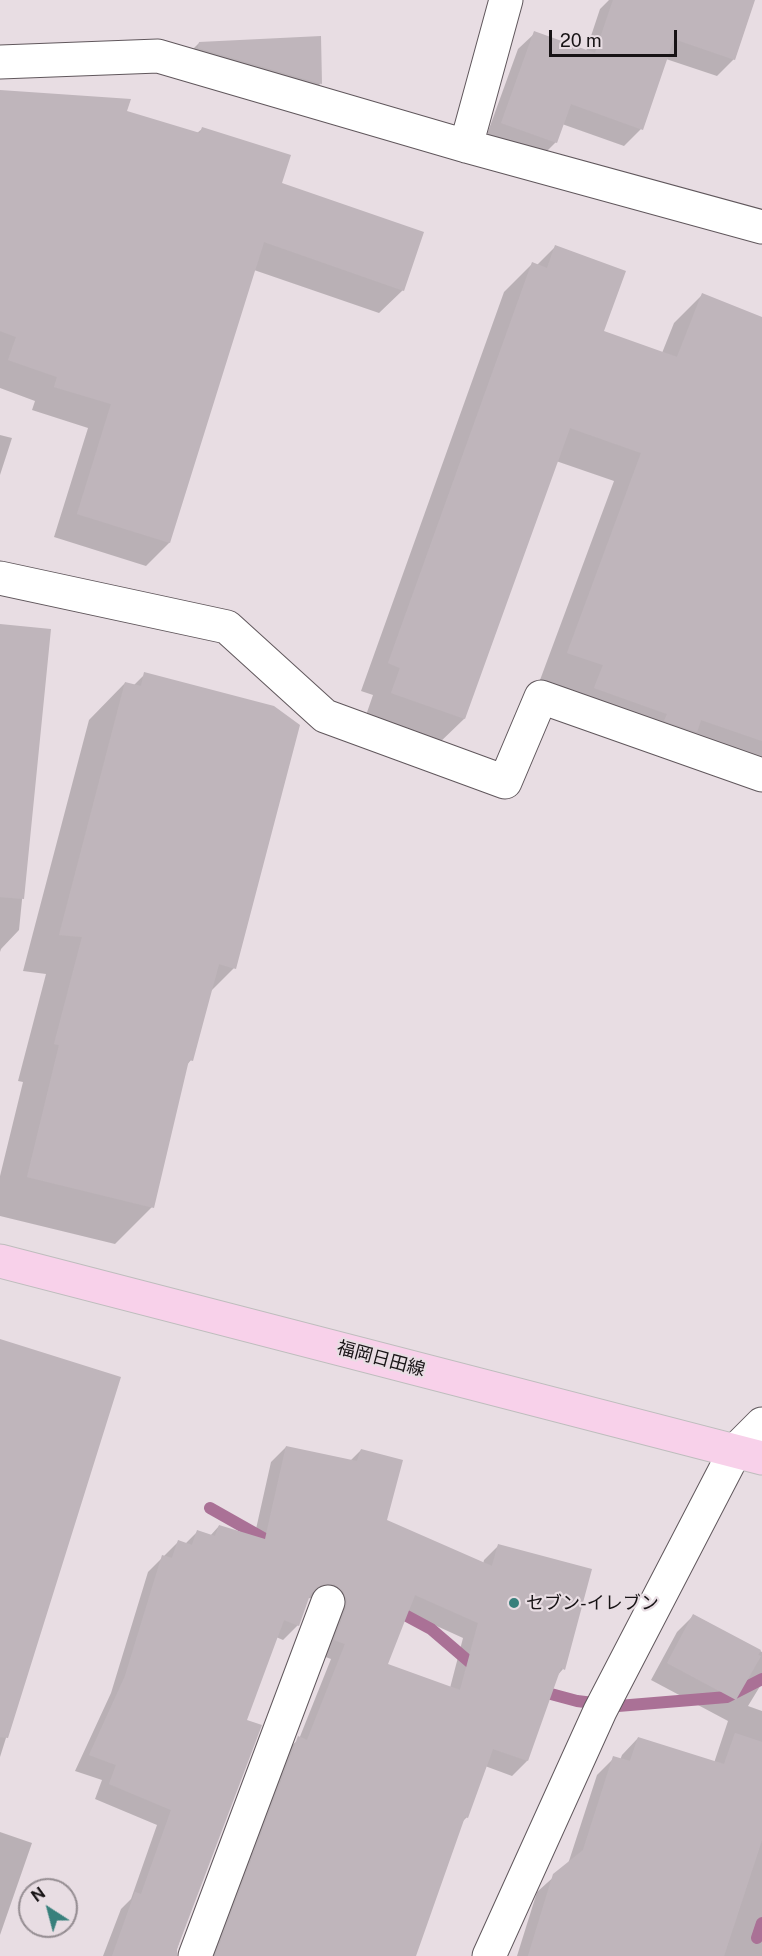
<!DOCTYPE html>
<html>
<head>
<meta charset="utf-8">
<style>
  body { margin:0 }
  #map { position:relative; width:762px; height:1956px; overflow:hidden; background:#e8dde3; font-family:"Public Sans",sans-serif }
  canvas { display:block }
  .north { position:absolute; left:18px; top:1878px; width:60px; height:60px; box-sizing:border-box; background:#e8dde3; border:2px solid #948c91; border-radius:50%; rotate:324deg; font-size:16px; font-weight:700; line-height:24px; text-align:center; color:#171315 }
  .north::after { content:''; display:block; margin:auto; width:21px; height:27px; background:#38807c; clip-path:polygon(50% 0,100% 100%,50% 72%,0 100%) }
  .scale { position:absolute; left:549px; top:30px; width:128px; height:27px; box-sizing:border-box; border:3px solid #171315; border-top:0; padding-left:8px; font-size:18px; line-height:21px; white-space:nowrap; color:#171315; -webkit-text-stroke:4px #e8dde3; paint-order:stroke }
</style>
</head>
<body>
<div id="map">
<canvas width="762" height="1956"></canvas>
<div class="north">N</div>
<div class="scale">20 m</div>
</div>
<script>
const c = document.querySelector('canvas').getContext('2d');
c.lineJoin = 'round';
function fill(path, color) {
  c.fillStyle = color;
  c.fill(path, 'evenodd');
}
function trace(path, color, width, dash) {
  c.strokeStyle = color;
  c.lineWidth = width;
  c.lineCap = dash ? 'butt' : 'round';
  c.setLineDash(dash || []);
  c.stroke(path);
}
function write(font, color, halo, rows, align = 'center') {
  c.font = font + ' "Public Sans","Noto Sans JP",sans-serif';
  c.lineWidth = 4.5;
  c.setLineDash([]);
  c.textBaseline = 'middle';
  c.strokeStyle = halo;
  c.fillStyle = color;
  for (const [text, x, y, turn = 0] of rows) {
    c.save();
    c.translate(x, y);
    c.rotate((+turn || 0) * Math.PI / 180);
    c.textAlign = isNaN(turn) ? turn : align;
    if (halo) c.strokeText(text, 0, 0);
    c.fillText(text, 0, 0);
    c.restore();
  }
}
const shadow = new Path2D(`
  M609 0H738L734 59 717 76 666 59 641 129 624 146 562 124 556 142 539 159 485 140 518 49 535 33 586 51 600 9Z
  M199 43 321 83 294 110 172 70Z
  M0 91 125 112 197 133 202 129 281 184 403 290 379 313 254 270 169 543 146 566 54 537 88 428 32 410 35 401 0 388Z
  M555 247 602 332 662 353 674 323 702 295 762 319V778L576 693 540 680 614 481 556 461 464 719 436 746 364 721 373 695 361 691 504 292 532 264 536 266Z
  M0 435 12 438 0 475Z
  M0 625 49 630 19 930 1 949 0 952Z
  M145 674 234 968 209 993 191 1060 186 1066 152 1207 115 1244 0 1216V1176L23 1082 18 1081 46 974 23 971 89 720 125 683 133 686Z
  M0 1340 119 1378 0 1757Z
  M286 1447 350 1461 361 1450 385 1521 483 1564 484 1560 499 1545 563 1669 557 1676 527 1761 512 1776 485 1766 467 1817 462 1822 414 1956H207L283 1753 299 1739 331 1659 320 1655 319 1599 308 1598 298 1625 283 1640 276 1637 245 1720 175 1956H103L121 1909 131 1899 157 1825 95 1799 102 1780 75 1771 111 1693 148 1572 178 1542 185 1544 197 1532 210 1536 219 1526 254 1538 271 1462ZM406 1612 463 1638 450 1688 386 1665Z
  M694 1615 762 1652V1683L748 1706 762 1711V1956H517L537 1892 568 1864 597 1775 614 1758 620 1760 622 1755 638 1738 714 1763 728 1721 651 1680 677 1632Z
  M0 1832 32 1843 0 1935Z`);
const stream = new Path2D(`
  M210 1508 279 1547
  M392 1608 431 1629 480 1671
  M536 1690 577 1701 618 1706 727 1697 762 1679
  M757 1938 762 1923`);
const building = new Path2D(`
  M613 0H755L735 60 674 39 643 130 571 104 557 143 501 123 534 31 595 53Z
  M321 36 322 84 198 48 199 42Z
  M0 90 131 99 127 111 200 133 202 127 291 155 282 183 424 232 404 291 264 242 170 543 77 514 111 404 54 387 57 377 8 360 16 337 0 331Z
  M555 245 626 271 604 331 677 357 702 293 762 317V741L701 720 697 732 664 721 667 714 594 688 603 665 567 653 641 453 570 428 465 719 391 693 400 668 388 663 532 262 547 268Z
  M0 624 51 629 24 899 0 897Z
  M144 672 274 706 300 725 236 969 219 964 193 1061 189 1060 154 1208 27 1177 59 1045 54 1044 82 937 59 935 125 682 141 686Z
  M0 1339 121 1377 8 1738 0 1737Z
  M286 1446 357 1461 361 1449 403 1460 387 1520 492 1566 498 1544 592 1569 565 1670 561 1668 528 1761 493 1749 468 1818 465 1817 416 1956H215L298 1736 307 1740 345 1644 334 1640 346 1608 347 1600 343 1591 334 1584H324L317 1587 310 1595 299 1626 284 1620 247 1720 262 1725 177 1949V1956H112L135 1892 141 1894 171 1810 109 1784 116 1765 89 1755 125 1676 162 1555 172 1558 178 1540 192 1545 197 1530 215 1536 219 1525 265 1539ZM415 1595 478 1623 460 1690 388 1664Z
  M693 1614 761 1650 758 1655 761 1656 736 1700 667 1663Z
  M735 1733 762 1742V1840L724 1956H528L553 1874 583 1850 613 1756 630 1761 638 1737 724 1764Z`);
const minor = new Path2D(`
  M0 62 158 56 466 146 762 227
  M466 146 506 0
  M0 578 227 627 325 716 505 782 541 697 762 775
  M195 1956 328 1602
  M489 1956 600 1711 735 1451 762 1424`);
const major = new Path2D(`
  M0 1261 762 1458`);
const markers = [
  [514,1603,6,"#38807c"]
];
const streetNames = [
  ["福岡日田線",381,1359,15]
];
const poiNames = [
  ["セブン-イレブン",526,1603]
];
fill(shadow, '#0003');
trace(stream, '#aa7196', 12);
fill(building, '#bfb5bb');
trace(minor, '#60575c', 35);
trace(major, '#bebdbd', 35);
trace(minor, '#fff', 33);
trace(major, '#f8d1ea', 33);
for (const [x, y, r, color] of markers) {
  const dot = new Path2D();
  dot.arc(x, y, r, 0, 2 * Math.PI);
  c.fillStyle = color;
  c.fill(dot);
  trace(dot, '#e8dde3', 2);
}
write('18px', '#171315', '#e8dde3', streetNames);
write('18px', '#171315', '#e8dde3', poiNames, 'left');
</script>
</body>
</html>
